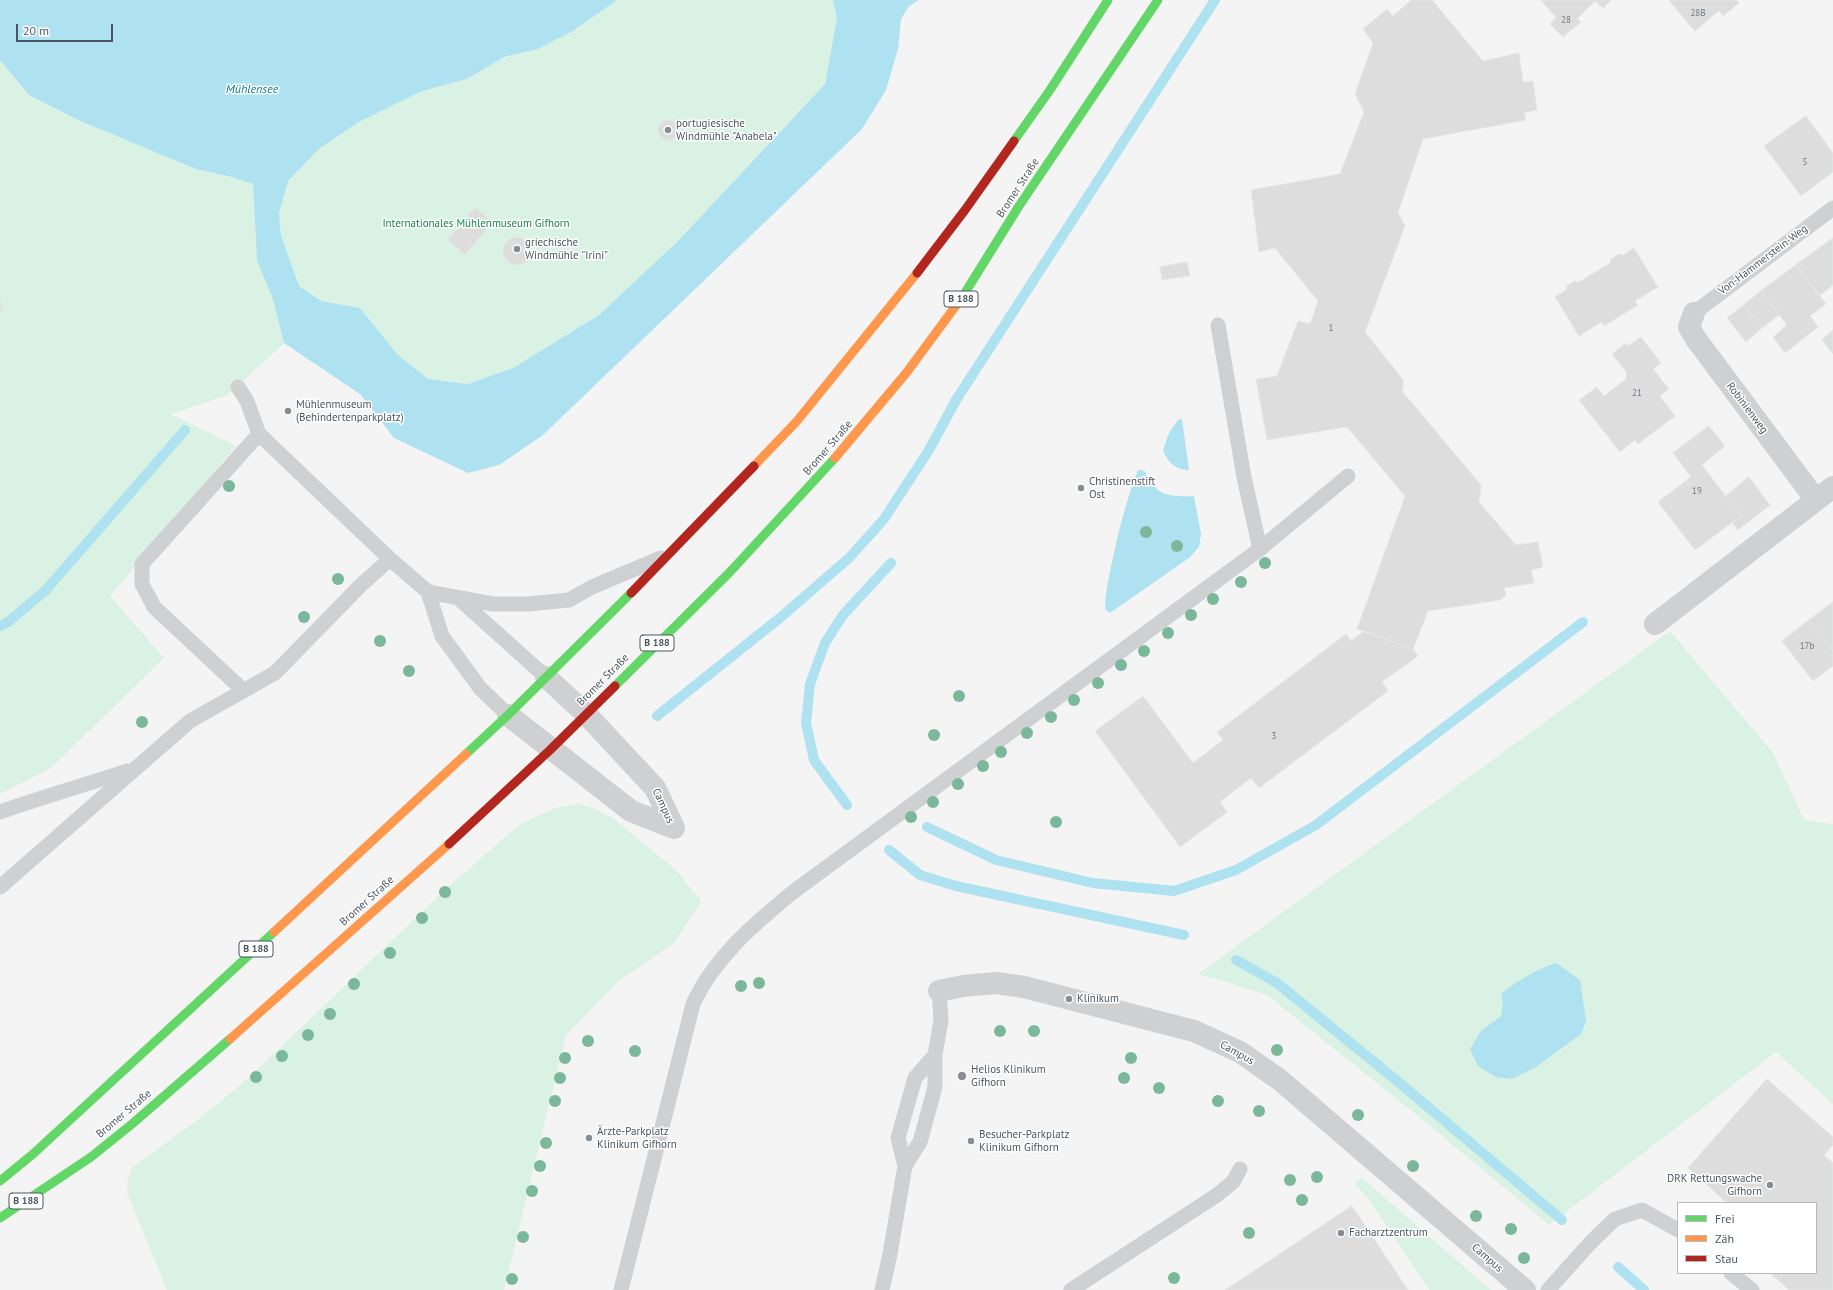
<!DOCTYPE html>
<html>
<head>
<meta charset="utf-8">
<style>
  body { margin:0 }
  #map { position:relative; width:1833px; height:1290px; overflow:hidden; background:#f4f4f4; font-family:"PT Sans",sans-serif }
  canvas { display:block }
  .legend { position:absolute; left:1677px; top:1202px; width:140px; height:72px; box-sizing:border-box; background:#fff; border:1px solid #b7bbc0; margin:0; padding:5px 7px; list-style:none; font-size:12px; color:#4a5661 }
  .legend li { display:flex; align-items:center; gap:8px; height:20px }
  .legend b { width:20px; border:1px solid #b7bbc0 }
  .scale { position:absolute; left:16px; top:24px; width:97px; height:18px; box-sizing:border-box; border:2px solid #4a5661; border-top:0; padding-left:5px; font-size:12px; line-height:14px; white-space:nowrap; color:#4a5661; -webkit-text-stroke:3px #fff; paint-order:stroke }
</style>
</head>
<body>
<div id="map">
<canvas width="1833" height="1290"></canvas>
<ul class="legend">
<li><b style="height:5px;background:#63d668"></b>Frei</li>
<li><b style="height:5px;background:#ff974d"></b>Zäh</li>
<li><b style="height:5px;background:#b3261e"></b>Stau</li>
</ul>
<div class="scale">20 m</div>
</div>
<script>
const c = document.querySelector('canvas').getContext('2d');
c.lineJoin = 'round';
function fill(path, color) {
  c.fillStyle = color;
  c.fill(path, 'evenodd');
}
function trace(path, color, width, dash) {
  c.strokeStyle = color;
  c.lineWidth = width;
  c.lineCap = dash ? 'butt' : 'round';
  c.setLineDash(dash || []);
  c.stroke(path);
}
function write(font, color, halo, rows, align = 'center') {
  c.font = font + ' "PT Sans",sans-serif';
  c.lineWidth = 3;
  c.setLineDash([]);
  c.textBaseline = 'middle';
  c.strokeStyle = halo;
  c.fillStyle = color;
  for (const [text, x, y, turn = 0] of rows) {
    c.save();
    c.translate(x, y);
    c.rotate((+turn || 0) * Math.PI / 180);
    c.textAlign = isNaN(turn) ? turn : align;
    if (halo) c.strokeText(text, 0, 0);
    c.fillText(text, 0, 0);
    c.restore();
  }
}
const green = new Path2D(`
  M617 0H873L837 18 825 84 677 242 599 315 513 368 468 384 428 379 397 354 360 308 321 301 299 286 274 299 284 343 228 395 171 414 236 446 110 596 164 658 51 768 0 794V60L29 95 78 120 196 169 232 177 253 184 257 259 281 236 279 213 288 181 319 149 357 123 422 91 467 79 504 57 538 49 573 31Z
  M1670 631 1773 753 1804 820 1833 824V1104L1776 1052 1549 1225 1419 1117 1267 995 1221 980 1198 974Z
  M578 804 596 809 614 819 676 870 701 901 674 943 620 980 566 1035 504 1290H167L127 1193 128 1178 133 1167 200 1118 245 1081 446 889 520 824 558 807Z
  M1361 1177 1491 1290H1429L1369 1200 1355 1184Z`);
const water = new Path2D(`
  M0 0H617L573 31 538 49 504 57 467 79 422 91 357 123 319 149 288 181 279 213 281 236 299 286 321 301 360 308 397 354 428 379 468 384 513 368 599 315 677 242 825 84 837 18 833 0H919L909 6 901 19 898 49 886 90 862 129 543 435 499 465 468 473 394 438 360 394 284 343 273 299 257 260 253 184 232 177 196 169 78 120 29 95 0 60Z
  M1182 419 1189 470C1175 470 1168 462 1163 450L1169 433 1178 420Z
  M1138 470 1145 471C1154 496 1170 497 1194 496L1201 534 1199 547 1189 558 1110 613 1105 609C1105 595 1108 581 1111 567 1118 533 1126 501 1138 470Z
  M1556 963 1580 980 1586 1021 1581 1034 1536 1067 1512 1079 1496 1077 1478 1066 1470 1049 1481 1031 1501 1016 1503 1004 1501 994C1518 980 1536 970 1556 963Z`);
const stream = new Path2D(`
  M0 626 8 622 45 591 185 430
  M657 716 781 617 849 558 884 519 929 450 956 400 1215 0
  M847 805 814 760 806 723 810 684 825 643 843 615 891 563
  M927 827 996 860 1093 883 1174 891 1236 870 1316 825 1583 622
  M889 850 920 875 956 886 1184 935
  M1236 960 1277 983 1396 1080 1562 1220
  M1618 1267 1644 1290`);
const building = new Path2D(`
  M1411 0H1432L1483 61 1519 53 1523 82 1533 81 1537 110 1524 113 1526 120 1423 139 1398 213 1405 226 1365 332 1404 381 1402 391 1481 485 1479 502 1516 545 1538 542 1543 567 1531 570 1534 583 1504 588 1506 595 1500 600 1428 611 1413 649 1357 629 1405 496 1347 427 1267 440 1256 379 1277 376 1298 321 1310 324 1318 301 1275 248 1259 252 1251 190 1340 174 1364 112 1355 94 1373 43 1363 29 1387 9 1393 16Z
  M1541 0H1611L1603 8 1595 1 1577 19 1581 22 1563 37 1550 24 1556 18Z
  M1669 0H1736L1739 3 1723 16 1719 11 1695 31Z
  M1806 116 1833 153V172L1801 196 1764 146Z
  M658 130a10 10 0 1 1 20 0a10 10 0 1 1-20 0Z
  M475 208 492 222 465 255 448 240Z
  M503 251a14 14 0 1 1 28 0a14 14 0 1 1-28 0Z
  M1833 238V285L1819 296 1796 265Z
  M1634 248 1658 287 1635 301 1638 305 1604 326 1602 322 1579 336 1555 297 1566 290 1567 286 1575 281 1579 282 1610 263 1611 259 1619 254 1623 255Z
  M1187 262 1190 276 1162 280 1160 267Z
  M1796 265 1826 304 1810 316 1818 327 1785 353 1773 337 1787 325 1761 291Z
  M1761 291 1779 315 1762 328 1744 305Z
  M0 298 2 308 0 316Z
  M1744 305 1762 328 1746 342 1727 318Z
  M1833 330V354L1822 340Z
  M1641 337 1661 363 1653 369 1669 389 1660 396 1675 416 1638 444 1635 440 1620 452 1579 400 1597 387 1604 396 1626 379 1627 373 1612 354 1626 343 1628 346Z
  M1709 426 1725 446 1702 465 1741 516 1695 550 1658 502 1691 477 1673 453Z
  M1749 477 1770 505 1738 530 1732 522 1741 516 1726 496Z
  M1833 602V651L1809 620Z
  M1809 620 1833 651V666L1813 681 1782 641Z
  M1364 631 1413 649 1418 656 1382 682 1388 691 1259 788 1251 778 1220 802 1227 812 1180 847 1095 731 1143 696 1193 763 1223 740 1217 732 1346 634 1351 641Z
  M1767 1079 1833 1137V1145L1824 1155 1833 1163V1290H1789L1770 1273H1816V1203H1727L1688 1168Z
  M1352 1206 1408 1290H1225L1272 1259Z`);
const lane = new Path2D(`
  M1694 313 1833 208
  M1218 325 1244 477 1260 549
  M238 387 247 401 259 434 390 559 428 592 493 604H528L569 600 592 587 661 558
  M428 592 442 636 480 688 508 715
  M458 598 546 677
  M244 691 154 607 142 584V564L259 434
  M0 812C42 797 85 785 127 771
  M0 887 190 721 275 673 361 585 390 559
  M905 1166 898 1138 915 1078 935 1055
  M1731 1273 1752 1290
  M621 1290 693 1004C714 958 754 924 793 892L1260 549 1348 476
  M882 1290 890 1254 905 1166 920 1142 935 1087V1055L941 1020 939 991
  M1071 1290 1217 1195 1233 1182 1240 1169
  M1548 1290 1592 1241 1615 1219 1642 1210 1678 1230`);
const street = new Path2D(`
  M1694 313 1689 327 1696 339 1816 500
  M1655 624 1833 487
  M546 677 586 714 655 788 674 828
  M508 715 631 811 674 828
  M939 991 963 986 996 983 1024 987 1194 1031 1240 1052 1280 1080 1525 1290`);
const fast = new Path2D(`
  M1014 141 1050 90 1108 0
  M963 296 1019 206 1158 0
  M615 686 729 573 835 458
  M466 754 508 715 631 593
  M0 1181 33 1154 274 932
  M0 1218 91 1157 132 1124 230 1039`);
const slow = new Path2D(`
  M835 458 907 372 963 296
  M754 466 797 421 917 273
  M274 932 466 754
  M230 1039 449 844`);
const jam = new Path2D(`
  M917 273 965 210 1014 141
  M631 593 754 466
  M449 844 550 750 615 686`);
const trees = [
  [229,486],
  [1146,532],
  [1177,546],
  [1265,563],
  [338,579],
  [1241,582],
  [1213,599],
  [1191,615],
  [304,617],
  [1168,633],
  [380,641],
  [1144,651],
  [1121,665],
  [409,671],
  [1098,683],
  [959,696],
  [1074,700],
  [1051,717],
  [142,722],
  [1027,733],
  [934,735],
  [1001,752],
  [983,766],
  [958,784],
  [933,802],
  [911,817],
  [1056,822],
  [445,892],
  [422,918],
  [390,953],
  [759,983],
  [354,984],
  [741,986],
  [330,1014],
  [1000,1031],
  [1034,1031],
  [308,1035],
  [588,1041],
  [1277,1050],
  [635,1051],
  [282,1056],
  [565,1058],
  [1131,1058],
  [256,1077],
  [560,1078],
  [1124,1078],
  [1159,1088],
  [555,1101],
  [1218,1101],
  [1259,1111],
  [1358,1115],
  [546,1143],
  [540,1166],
  [1413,1166],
  [1317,1177],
  [1290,1180],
  [532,1191],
  [1302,1200],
  [1476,1216],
  [1511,1229],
  [1249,1233],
  [523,1237],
  [1524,1258],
  [1174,1278],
  [512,1279]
];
const markers = [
  [668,130,4,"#868d94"],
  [517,249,4,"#868d94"],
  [288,411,4,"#868d94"],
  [1081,488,4,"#868d94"],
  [1069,999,4,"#868d94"],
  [962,1076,5,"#868d94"],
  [589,1138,4,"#868d94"],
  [971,1141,4,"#868d94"],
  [1770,1185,4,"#868d94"],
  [1341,1233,4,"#868d94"]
];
const numberNames = [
  ["28B",1698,13],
  ["28",1566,20],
  ["5",1805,162],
  ["1",1331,328],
  ["21",1637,393],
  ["19",1697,491],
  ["17b",1807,646],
  ["3",1274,736]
];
const shields = [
  [961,299,34],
  [657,643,34],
  [256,949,34],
  [26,1201,34]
];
const shieldNames = [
  ["B 188",961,299],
  ["B 188",657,643],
  ["B 188",256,949],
  ["B 188",26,1201]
];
const poiNames = [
  ["portugiesische",676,124],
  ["Windmühle \"Anabela\"",676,137],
  ["griechische",525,243],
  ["Windmühle \"Irini\"",525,256],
  ["Mühlenmuseum",296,405],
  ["(Behindertenparkplatz)",296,418],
  ["Christinenstift",1089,482],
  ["Ost",1089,495],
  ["Klinikum",1077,999],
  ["Helios Klinikum",971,1070],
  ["Gifhorn",971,1083],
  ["Ärzte-Parkplatz",597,1132],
  ["Klinikum Gifhorn",597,1145],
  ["Besucher-Parkplatz",979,1135],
  ["Klinikum Gifhorn",979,1148],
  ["DRK Rettungswache",1762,1179,"right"],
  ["Gifhorn",1762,1192,"right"],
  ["Facharztzentrum",1349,1233]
];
const streetNames = [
  ["Bromer Straße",1018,188,-57],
  ["Von-Hammerstein-Weg",1763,260,-37],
  ["Robinienweg",1747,408,53],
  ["Bromer Straße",828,448,-49],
  ["Bromer Straße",603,680,-45],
  ["Campus",663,806,65],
  ["Bromer Straße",367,901,-42],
  ["Campus",1237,1053,29],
  ["Bromer Straße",124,1114,-40],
  ["Campus",1487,1258,41]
];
const parkNames = [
  ["Internationales Mühlenmuseum Gifhorn",476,224]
];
const waterNames = [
  ["Mühlensee",252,90]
];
fill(green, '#d9f2e3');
fill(water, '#aee2f0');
trace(stream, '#aee2f0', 10);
fill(building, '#ddddde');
trace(building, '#e5e6e7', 1);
trace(lane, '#ced0d2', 15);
trace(street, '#ced0d2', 22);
trace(fast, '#63d668', 9);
trace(slow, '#ff974d', 9);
trace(jam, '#b3261e', 9);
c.fillStyle = '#7ab899';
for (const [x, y] of trees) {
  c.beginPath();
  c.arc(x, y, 6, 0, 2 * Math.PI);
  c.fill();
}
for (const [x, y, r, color] of markers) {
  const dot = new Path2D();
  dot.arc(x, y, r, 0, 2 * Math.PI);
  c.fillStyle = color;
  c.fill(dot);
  trace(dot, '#fff', 1.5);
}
write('9px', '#707881', null, numberNames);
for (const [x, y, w] of shields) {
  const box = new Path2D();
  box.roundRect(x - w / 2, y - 8, w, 16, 3);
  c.fillStyle = '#fff';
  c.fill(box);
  trace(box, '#4a5661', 1);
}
write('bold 10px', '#4a5661', null, shieldNames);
write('11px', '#4a5661', '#fff', poiNames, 'left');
write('11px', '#4a5661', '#fff', streetNames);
write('11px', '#17864f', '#fff', parkNames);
write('italic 12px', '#0c7c9b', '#fff', waterNames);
</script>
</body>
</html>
